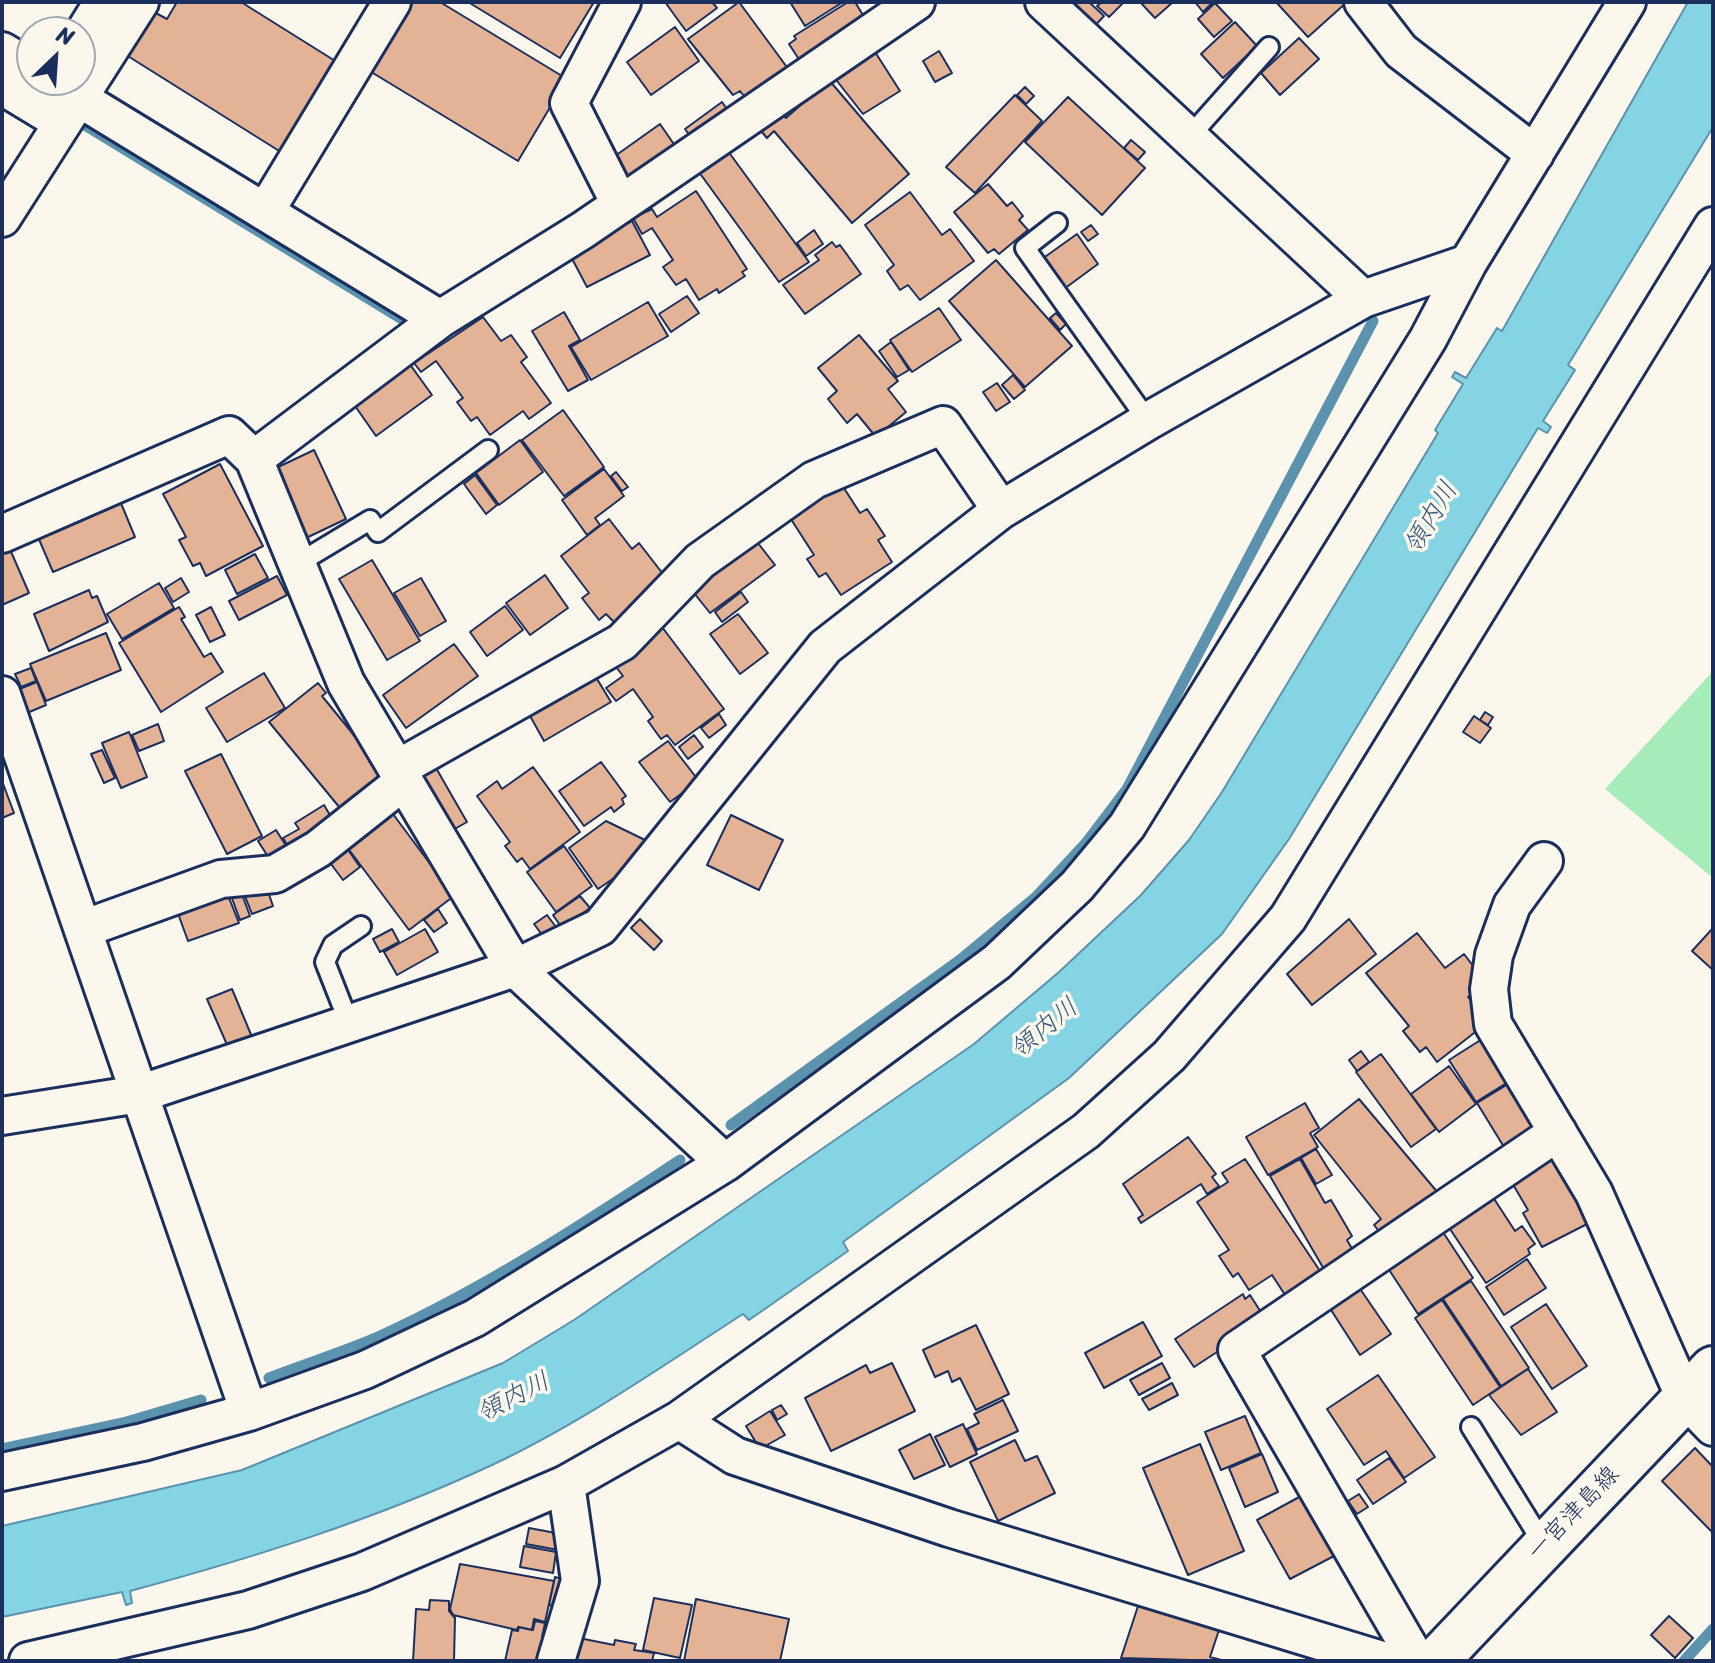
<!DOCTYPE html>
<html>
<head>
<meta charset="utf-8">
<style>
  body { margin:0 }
  #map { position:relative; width:1715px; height:1663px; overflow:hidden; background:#fbf7ec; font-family:Sriracha,sans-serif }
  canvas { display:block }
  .frame { position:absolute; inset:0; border:4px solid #1b2f5e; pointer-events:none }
  .north { position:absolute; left:16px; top:16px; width:80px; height:80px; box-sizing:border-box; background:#fbf7ec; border:2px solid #a1a7b3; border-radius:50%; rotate:25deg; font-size:22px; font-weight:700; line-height:32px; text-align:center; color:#1b2f5e }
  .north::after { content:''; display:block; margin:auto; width:28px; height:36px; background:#1b2f5e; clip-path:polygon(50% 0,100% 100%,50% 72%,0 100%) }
</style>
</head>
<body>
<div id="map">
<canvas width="1715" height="1663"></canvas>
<div class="frame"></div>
<div class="north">N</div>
</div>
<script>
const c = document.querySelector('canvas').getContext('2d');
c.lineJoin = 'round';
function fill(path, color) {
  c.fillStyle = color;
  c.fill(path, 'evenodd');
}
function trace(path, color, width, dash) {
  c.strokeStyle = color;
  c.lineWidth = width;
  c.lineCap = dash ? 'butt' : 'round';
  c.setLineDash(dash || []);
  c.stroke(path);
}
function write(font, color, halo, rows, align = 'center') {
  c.font = font + ' Sriracha,"Klee One",sans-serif';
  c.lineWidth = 7;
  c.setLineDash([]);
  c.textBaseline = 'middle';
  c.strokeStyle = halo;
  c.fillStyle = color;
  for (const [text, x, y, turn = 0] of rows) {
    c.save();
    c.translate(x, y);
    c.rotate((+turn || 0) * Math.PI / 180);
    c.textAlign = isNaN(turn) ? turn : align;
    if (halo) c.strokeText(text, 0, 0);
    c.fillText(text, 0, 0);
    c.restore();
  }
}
const green = new Path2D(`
  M1713 671V878L1605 789Z`);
const water = new Path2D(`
  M1688 2H1713V127L1568 365 1575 370 1543 421 1551 427 1547 433 1538 428 1289 839 1222 934 1069 1078 843 1242 848 1251 749 1320 743 1314C661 1367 581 1423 492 1465 376 1519 253 1558 130 1591L132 1603 126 1605 122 1592 2 1617V1526L242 1470 503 1363 574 1320 974 1044 1059 972 1141 895 1189 840 1222 792 1438 433 1435 430 1463 384 1452 377 1455 372 1466 378 1497 328 1502 331Z`);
const stream = new Path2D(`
  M85 125 402 319
  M731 1125 960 960 1036 897 1086 843 1127 789 1373 321
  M269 1378C305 1364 343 1352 378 1337 484 1289 583 1224 680 1160
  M2 1449 123 1423 201 1400
  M1684 1661 1713 1629`);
const building = new Path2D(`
  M177 2H241L340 64 284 154 123 53 150 10 167 19Z
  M403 2H440L567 79 518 161 363 67Z
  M468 2H594L560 58Z
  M665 2H712L717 8 686 31Z
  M739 2 792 74 750 104 740 91 733 95 688 39Z
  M790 2H843L805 26Z
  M848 2H855L869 25 802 64 789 44 796 39 794 36Z
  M1061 2H1089L1104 16 1088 33Z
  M1102 2H1122L1123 3 1109 17 1097 6Z
  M1140 2H1173L1155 18Z
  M1195 2H1213L1203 12Z
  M1276 2H1347L1308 37Z
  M1215 3 1232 21 1214 37 1198 19Z
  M1235 22 1257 46 1223 78 1201 54Z
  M675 27 699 61 651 95 627 62Z
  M1299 38 1319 59 1280 95 1261 73Z
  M868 41 900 91 863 114 826 67Z
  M939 51 952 73 935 82 923 61Z
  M829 80 909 174 852 223 774 131 767 138 755 124 776 106 786 118Z
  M1025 87 1034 96 1026 104 1017 95Z
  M1015 95 1042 121 975 193 946 167Z
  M1068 97 1145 168 1102 215 1025 142Z
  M722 102 733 118 696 144 685 129Z
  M660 124 680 153 629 190 608 161Z
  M1131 140 1145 152 1138 160 1124 148Z
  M725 147 809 262 779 282 696 168Z
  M988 184 1007 206 1012 202 1023 216 1019 220 1028 230 999 254 994 249 988 253 954 212Z
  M696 191 747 269 742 272 745 276 719 293 717 289 699 300 686 279 676 285 663 267 673 260 652 228 642 234 633 218 652 209 657 217Z
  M910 192 942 235 950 229 974 261 920 300 908 285 900 290 887 271 894 265 865 225Z
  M632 221 650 255 587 287 569 253Z
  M1091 225 1098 234 1088 241 1081 232Z
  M814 230 823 244 806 256 797 243Z
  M1077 234 1098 264 1064 289 1042 259Z
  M832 242 836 247 840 245 861 274 805 314 783 285 819 260 815 255Z
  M996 260 1072 346 1025 387 949 301Z
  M687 296 699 313 671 332 659 314Z
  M648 302 668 336 591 380 571 347Z
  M939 308 961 340 912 372 890 340Z
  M564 312 580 340 569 346 588 380 568 391 532 331Z
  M1056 313 1066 324 1060 330 1050 318Z
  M483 317 501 341 511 335 527 357 521 362 551 403 529 419 523 411 490 435 477 417 471 421 457 402 463 398 436 361 421 372 414 363Z
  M859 335 898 381 888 389 906 412 876 437 857 414 847 423 828 399 837 391 818 368Z
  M891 342 909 370 897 377 879 351Z
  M409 363 432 395 376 436 353 403Z
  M1013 375 1025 390 1014 399 1002 385Z
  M997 383 1010 402 996 411 983 392Z
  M563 410 604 467 564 496 522 440Z
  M520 440 543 472 499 505 476 473Z
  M314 450 346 519 306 538 274 469Z
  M220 464 263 546 206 576 200 563 193 566 179 540 186 537 163 494Z
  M604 469 624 496 595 518 600 525 587 535 562 500Z
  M616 472 628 487 622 491 611 476Z
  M475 475 497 505 486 514 464 484Z
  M840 482 860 513 867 509 885 536 878 540 892 562 841 595 826 573 819 577 807 559 814 555 789 516Z
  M118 496 135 537 53 572 35 530Z
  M609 519 632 549 639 543 663 574 656 580 661 587 621 629 606 614 599 620 582 598 589 593 561 556Z
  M751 534 775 565 710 613 686 583Z
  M9 547 29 593 2 605V550Z
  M255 554 268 578 237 594 225 570Z
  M372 560 420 641 387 660 339 579Z
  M545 575 568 608 530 635 506 603Z
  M277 576 287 595 239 620 229 601Z
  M181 578 189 592 173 602 165 588Z
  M421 578 446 621 420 636 394 593Z
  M159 583 174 608 122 639 107 614Z
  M89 590 92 598 97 596 108 622 49 651 34 614Z
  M741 592 748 602 722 622 715 612Z
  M505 606 523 630 487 656 470 632Z
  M179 607 185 617 181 619 204 657 211 653 223 672 161 712 119 643Z
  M211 607 225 635 210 642 196 615Z
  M738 614 768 653 740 674 710 634Z
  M662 627 724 709 675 745 667 735 661 739 648 721 653 717 633 689 616 701 606 688 623 676 613 663Z
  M106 633 121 670 46 701 30 664Z
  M454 644 478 676 406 728 383 695Z
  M31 668 36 681 21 687 15 674Z
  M591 669 611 702 544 741 525 707Z
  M264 673 285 708 227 742 206 708Z
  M37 682 46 705 27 713 17 690Z
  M318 683 326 693 322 696 384 772 340 808 269 722Z
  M1485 712 1493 717 1488 725 1480 720Z
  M719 714 726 725 709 738 701 728Z
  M1474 716 1491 728 1480 743 1463 732Z
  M158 724 164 741 139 751 132 735Z
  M129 732 147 777 121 788 102 743Z
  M694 735 703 747 688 759 679 747Z
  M668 741 699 781 670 802 639 762Z
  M102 750 115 778 104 783 91 754Z
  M221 754 262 836 227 854 185 771Z
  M432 761 467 822 444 835 410 773Z
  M601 762 626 796 622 799 624 804 614 812 611 807 584 826 559 791Z
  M533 767 580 832 530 869 522 858 517 862 505 846 510 842 477 796 497 781 502 789Z
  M2 781 14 813 2 818Z
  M324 805 337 827 293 855 283 838 299 829 295 823Z
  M390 810 454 896 409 930 344 843Z
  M731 815 783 840 759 890 707 865Z
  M606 821 645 840 636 863 598 889 569 848Z
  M276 830 292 855 274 866 258 841Z
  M564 846 592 886 556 912 527 872Z
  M346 847 360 867 343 880 328 860Z
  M265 883 273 906 252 914 243 891Z
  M240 889 250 916 240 920 230 893Z
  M227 893 239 923 188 941 176 908Z
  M580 896 590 908 562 928 553 915Z
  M438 909 447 923 434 932 424 920Z
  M547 915 556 927 543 936 534 924Z
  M640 919 662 941 654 950 631 928Z
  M1349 919 1376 954 1312 1005 1287 974Z
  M1713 928V970L1692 951Z
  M392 929 399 942 380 952 373 939Z
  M425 929 438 952 397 975 384 952Z
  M1417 933 1445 968 1464 954 1480 975 1479 988 1468 997 1488 1022 1437 1062 1426 1047 1420 1052 1403 1031 1409 1026 1366 973Z
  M232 989 252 1037 228 1047 207 999Z
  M1490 1034 1516 1077 1476 1102 1449 1060Z
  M1361 1051 1369 1062 1357 1071 1349 1060Z
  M1381 1054 1436 1129 1411 1147 1356 1072Z
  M1449 1066 1476 1104 1439 1132 1411 1094Z
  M1518 1078 1545 1121 1504 1147 1477 1103Z
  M1359 1099 1439 1194 1382 1235 1374 1225 1381 1219 1314 1135Z
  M1305 1103 1319 1128 1310 1133 1318 1147 1268 1175 1246 1137Z
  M1188 1137 1216 1174 1212 1177 1219 1186 1207 1194 1201 1184 1141 1223 1138 1218 1143 1215 1123 1184Z
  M1316 1149 1332 1175 1316 1184 1301 1158Z
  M1551 1152 1589 1223 1542 1247 1523 1213 1528 1210 1508 1176Z
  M1245 1159 1324 1277 1289 1301 1272 1275 1249 1290 1238 1273 1233 1277 1219 1256 1229 1250 1197 1202 1228 1182 1222 1173Z
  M1300 1159 1325 1203 1331 1200 1352 1236 1347 1240 1355 1254 1325 1271 1270 1176Z
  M1489 1191 1515 1231 1522 1226 1535 1244 1528 1249 1530 1254 1486 1283 1444 1220Z
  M1437 1223 1473 1278 1418 1314 1382 1259Z
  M1527 1259 1546 1288 1504 1315 1486 1287Z
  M1354 1280 1391 1334 1360 1355 1324 1299Z
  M1471 1281 1529 1368 1501 1386 1443 1299Z
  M1243 1294 1245 1299 1250 1295 1266 1320 1194 1367 1175 1339Z
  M1442 1300 1500 1387 1473 1405 1415 1318Z
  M1546 1304 1587 1366 1552 1389 1511 1327Z
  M1143 1322 1162 1356 1104 1388 1085 1353Z
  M976 1325 1009 1394 976 1410 960 1378 952 1382 948 1371 935 1377 923 1350Z
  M892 1363 915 1411 831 1451 805 1398 866 1365 870 1373Z
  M1162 1363 1170 1378 1139 1395 1130 1380Z
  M1528 1369 1557 1412 1521 1435 1489 1395Z
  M1378 1375 1435 1457 1404 1478 1386 1451 1364 1465 1327 1409Z
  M1172 1383 1178 1395 1149 1410 1142 1399Z
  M1003 1400 1018 1431 977 1450 967 1429 979 1423 974 1414Z
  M781 1405 787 1414 777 1420 772 1410Z
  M770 1411 785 1435 760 1449 746 1426Z
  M1245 1416 1261 1453 1221 1470 1205 1432Z
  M963 1424 977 1454 950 1467 935 1437Z
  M930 1434 945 1465 914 1479 899 1450Z
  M1015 1440 1025 1461 1037 1456 1055 1493 998 1521 970 1462Z
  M1200 1444 1244 1551 1188 1575 1143 1468Z
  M1695 1448 1713 1467V1533L1662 1481Z
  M1262 1454 1278 1492 1245 1507 1229 1468Z
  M1389 1458 1406 1482 1373 1504 1357 1480Z
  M1359 1494 1368 1507 1357 1514 1348 1501Z
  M1301 1496 1334 1556 1290 1579 1257 1520Z
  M529 1528 561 1534 558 1550 526 1544Z
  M524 1546 556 1552 553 1573 520 1567Z
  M460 1564 554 1581 545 1622 534 1619 532 1630 518 1627 517 1630 453 1615 450 1609Z
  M555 1577 569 1581 563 1608 549 1605Z
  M654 1598 692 1605 680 1658 643 1650Z
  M696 1599 789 1619 780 1661H684Z
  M430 1600 449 1601V1611L455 1618 454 1661H413L416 1609 429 1610Z
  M1139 1603 1219 1630 1210 1657 1225 1661 1121 1658Z
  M1669 1616 1693 1638 1675 1658 1651 1635Z
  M535 1621 545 1623 542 1637 549 1638 544 1661H505L512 1630 518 1631 519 1627 533 1630Z
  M574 1637 614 1645 615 1640 636 1644 634 1650 654 1653 652 1661H569Z`);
const lane = new Path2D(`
  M1189 137 1269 47
  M1057 223 1025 248 1148 421
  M297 564 370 520 378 532 488 450
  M349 1023 325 962 333 945 361 926
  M1471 1427 1544 1545`);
const street = new Path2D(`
  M1044 2 1363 299
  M1363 2 1401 51 1535 154
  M80 39 103 2
  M2 51 32 69
  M49 80 440 319
  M2 86 60 121
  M620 204 569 103 622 2
  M265 212 392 2
  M2 218 140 2
  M254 459 346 683 515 968 725 1163
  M2 534 229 435 254 459 440 319 583 230 916 2
  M2 695 249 1412
  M397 769 622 642 700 561 814 480 943 425 1001 510
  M1544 861 1512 905 1494 955 1489 989 1493 1024 1594 1193 1685 1398 1713 1427
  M83 929 221 879 275 874 318 849 404 781
  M2 1116 139 1094 515 968 600 927 825 647 1001 510 1148 421 1363 299 1468 263 1627 2
  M679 1420 735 1456 949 1528 1385 1661
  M2 1472 143 1442 249 1412 365 1370 475 1318 725 1163 997 962 1077 886 1127 826 1428 339 1468 263
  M28 1661 248 1610 362 1572 566 1484 679 1420 1086 1131 1169 1056 1288 918 1713 226
  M556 1661 580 1581 566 1484
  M1417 1661 1237 1350 1558 1132`);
const secondary = new Path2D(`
  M1436 1661 1713 1369`);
const streetNames = [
  ["一宮津島線",1574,1514,-46]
];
const waterNames = [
  ["領内川",1432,518,-59],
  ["領内川",1045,1029,-39],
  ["領内川",514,1398,-27]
];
fill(green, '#a5ecb9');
fill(water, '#85d4e3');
trace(water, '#5b92ae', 2);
trace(stream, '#5b92ae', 11);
fill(building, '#e4b396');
trace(building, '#1b2f5e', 2);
trace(lane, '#1b2f5e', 24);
trace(street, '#1b2f5e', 42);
trace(secondary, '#1b2f5e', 50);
trace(lane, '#fbf7ec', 18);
trace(street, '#fbf7ec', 36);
trace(secondary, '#fbf7ec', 44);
write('24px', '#1b2f5e', '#fbf7ec', streetNames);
write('italic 26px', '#36587f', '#fbf7ec', waterNames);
</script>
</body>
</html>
